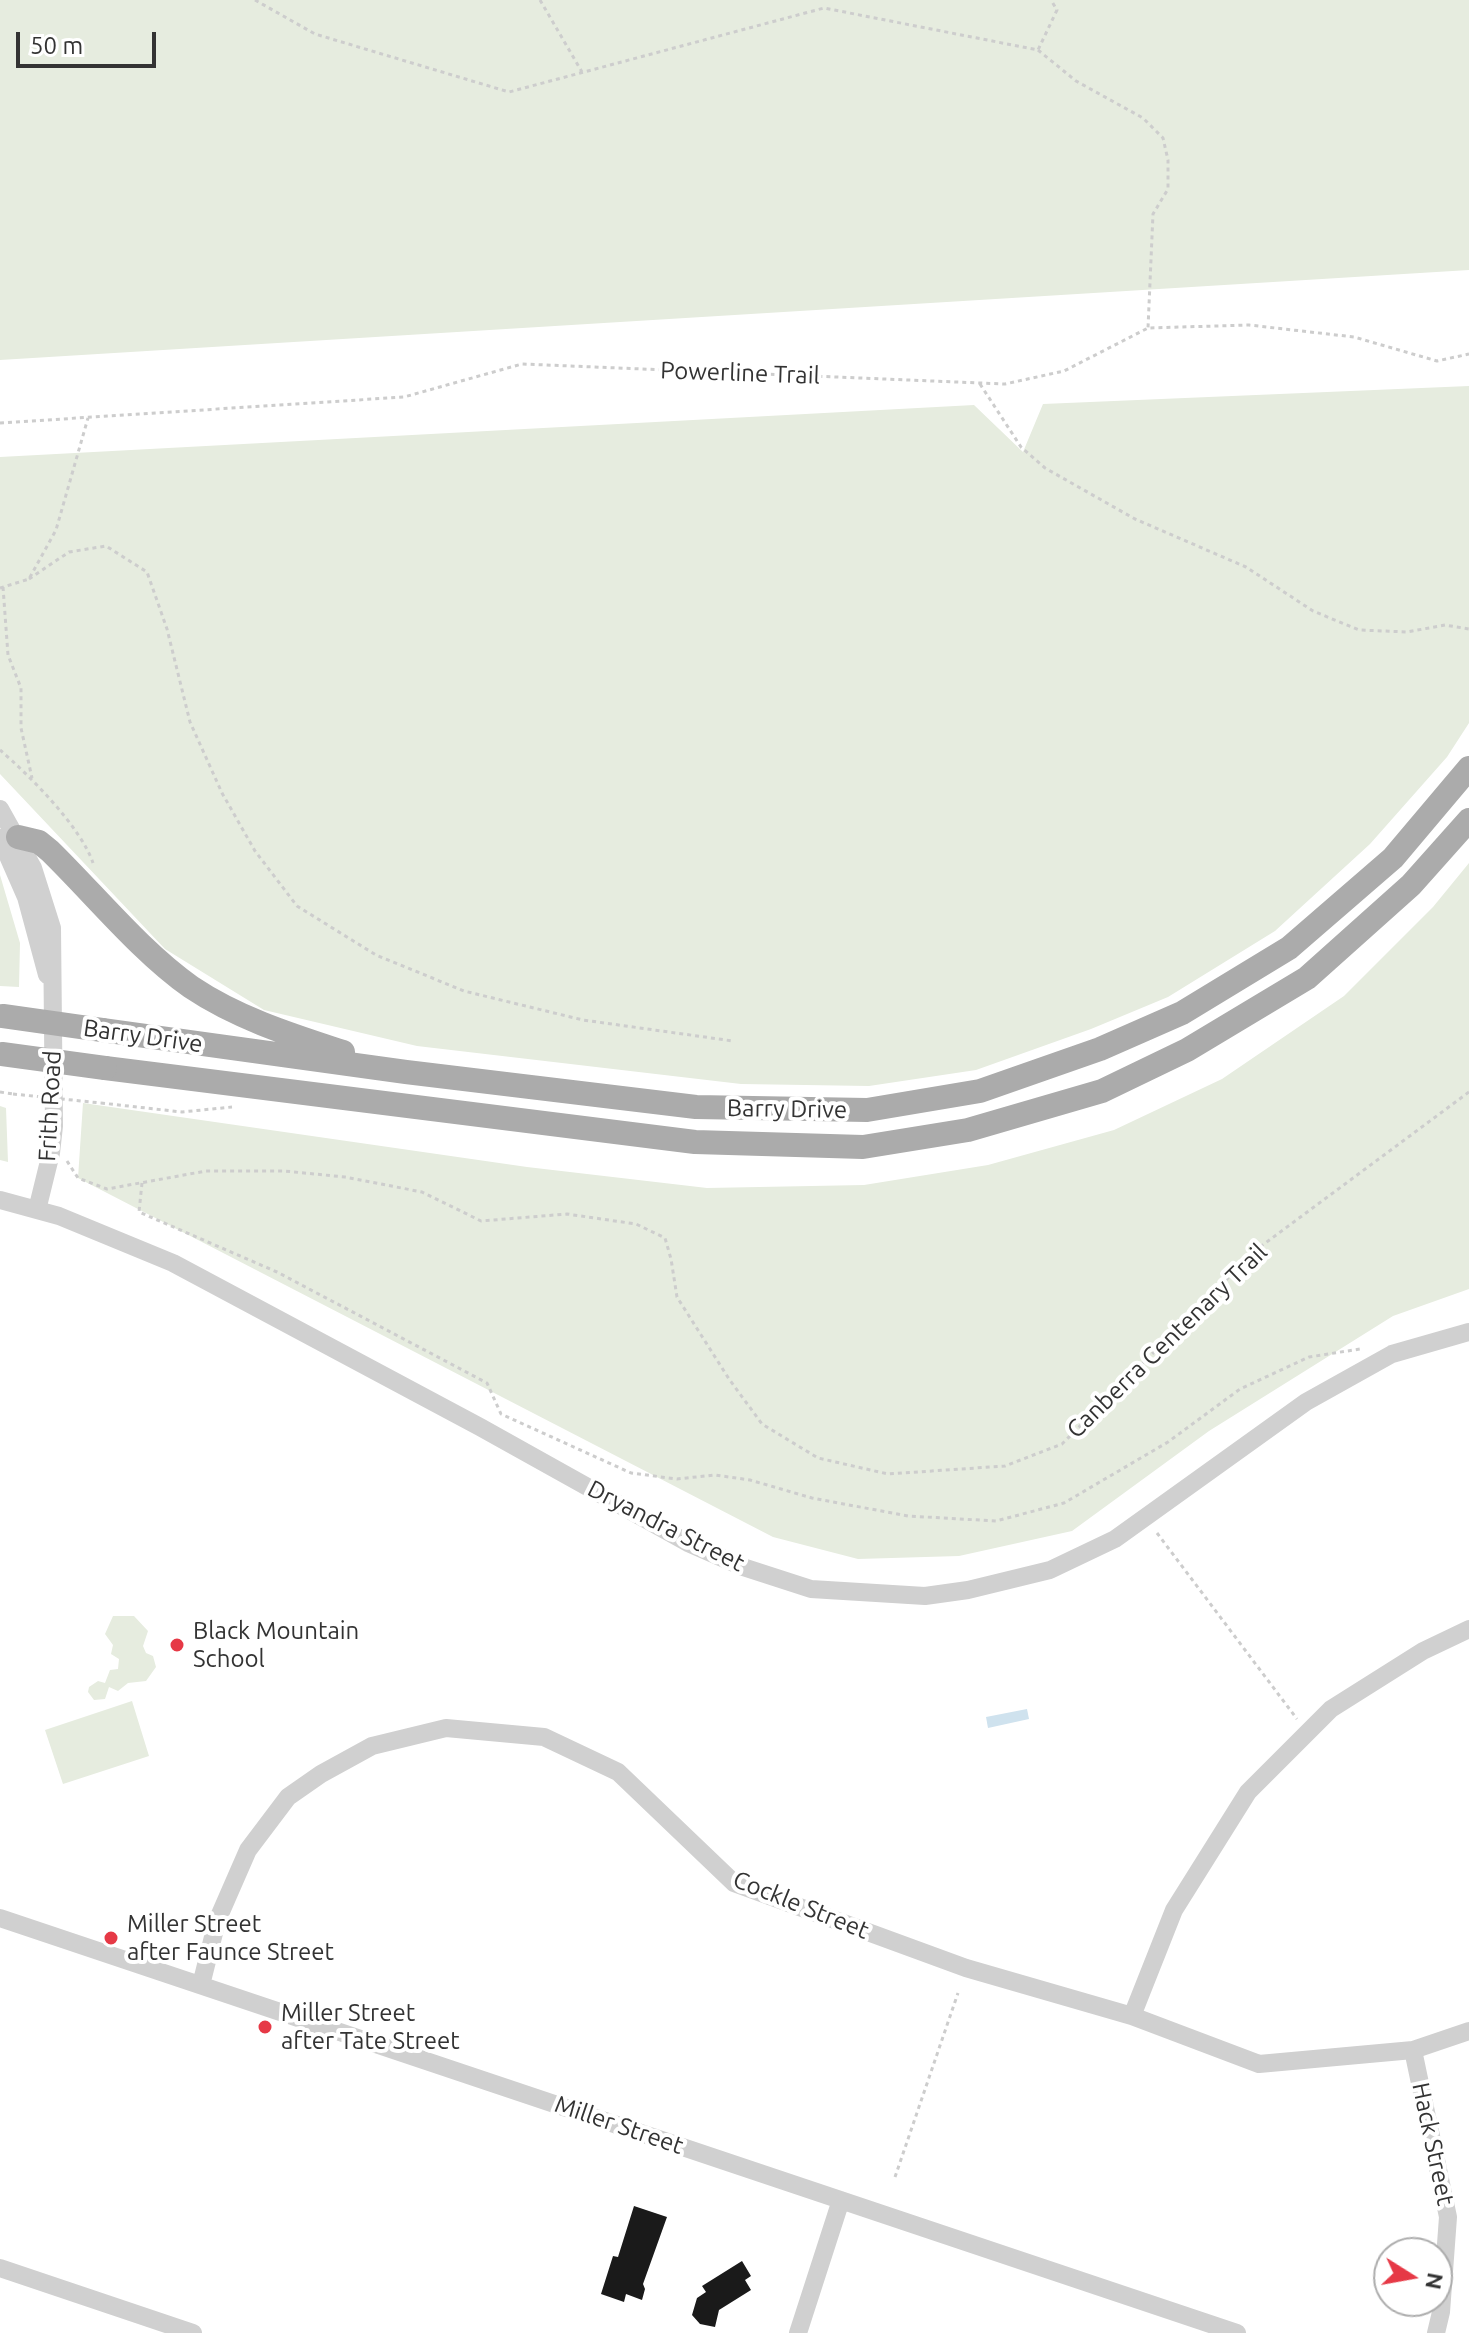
<!DOCTYPE html>
<html>
<head>
<meta charset="utf-8">
<style>
  body { margin:0 }
  #map { position:relative; width:1469px; height:2333px; overflow:hidden; background:#fff; font-family:Ubuntu,sans-serif }
  canvas { display:block }
  .north { position:absolute; left:1373px; top:2237px; width:80px; height:80px; box-sizing:border-box; background:#fff; border:2px solid #adadad; border-radius:50%; rotate:101deg; font-size:22px; font-weight:700; line-height:32px; text-align:center; color:#333 }
  .north::after { content:''; display:block; margin:auto; width:28px; height:36px; background:#e63946; clip-path:polygon(50% 0,100% 100%,50% 72%,0 100%) }
  .scale { position:absolute; left:16px; top:32px; width:140px; height:36px; box-sizing:border-box; border:4px solid #333; border-top:0; padding-left:10px; font-size:24px; line-height:28px; white-space:nowrap; color:#333; -webkit-text-stroke:6px #fff; paint-order:stroke }
</style>
</head>
<body>
<div id="map">
<canvas width="1469" height="2333"></canvas>
<div class="north">N</div>
<div class="scale">50 m</div>
</div>
<script>
const c = document.querySelector('canvas').getContext('2d');
c.lineJoin = 'round';
function fill(path, color) {
  c.fillStyle = color;
  c.fill(path, 'evenodd');
}
function trace(path, color, width, dash) {
  c.strokeStyle = color;
  c.lineWidth = width;
  c.lineCap = dash ? 'butt' : 'round';
  c.setLineDash(dash || []);
  c.stroke(path);
}
function write(font, color, halo, rows, align = 'center') {
  c.font = font + ' Ubuntu,sans-serif';
  c.lineWidth = 8;
  c.setLineDash([]);
  c.textBaseline = 'middle';
  c.strokeStyle = halo;
  c.fillStyle = color;
  for (const [text, x, y, turn = 0] of rows) {
    c.save();
    c.translate(x, y);
    c.rotate((+turn || 0) * Math.PI / 180);
    c.textAlign = isNaN(turn) ? turn : align;
    if (halo) c.strokeText(text, 0, 0);
    c.fillText(text, 0, 0);
    c.restore();
  }
}
const green = new Path2D(`
  M0 0H1469V270L0 360Z
  M1469 386V723L1447 757 1370 844 1275 931 1168 997 1091 1029 976 1070 869 1086 741 1084 417 1046 264 1010 165 949 0 774V457L974 405 1023 452 1043 404Z
  M1469 863V1289L1393 1316 1209 1431 1072 1531 959 1556 858 1559 773 1537 78 1178 83 1103 527 1167 707 1188 864 1185 988 1165 1114 1130 1222 1079 1344 996 1433 907Z
  M0 875 20 943 19 987 0 986Z
  M0 1106 6 1108 8 1162 0 1160Z
  M113 1616H134L148 1631 143 1646 146 1653 153 1656 156 1667 146 1681 128 1683 118 1691 109 1687 105 1699 94 1700 88 1692 89 1687 98 1681 105 1683 110 1670 118 1669 119 1659 111 1654 113 1645 105 1634Z
  M132 1701 149 1756 63 1784 45 1730Z`);
const water = new Path2D(`
  M1027 1709 1029 1719 988 1728 986 1717Z`);
const building = new Path2D(`
  M634 2206 667 2217 643 2284 645 2289 642 2300 626 2294 624 2302 601 2294 613 2256 618 2257Z
  M742 2261 751 2276 745 2280 751 2290 719 2310 715 2327 700 2324 692 2315 697 2298 706 2292 702 2286Z`);
const path = new Path2D(`
  M255 0 315 34 509 92 824 8 1038 50 1057 10 1051 0
  M540 0 582 72
  M1038 50 1076 81 1143 118 1163 138 1168 160V189L1153 214 1148 328
  M980 384 1021 447 1045 468 1135 519 1246 567 1313 611 1359 630 1407 632 1445 625 1469 629
  M0 423 404 397 522 364 1005 384 1064 371 1148 328 1249 325 1354 337 1437 361 1469 354
  M29 579 69 552 106 546 147 572 167 629 190 722 222 793 255 851 297 906 376 955 464 991 583 1020 733 1041
  M3 587 8 655 21 688V728L32 778
  M0 588 29 579 56 530 88 418
  M0 750C29 775 81 827 93 863
  M0 1092 13 1094
  M101 1103 182 1112 232 1107
  M67 1161 78 1178 107 1189 206 1171H284L345 1177 422 1192 481 1221 567 1214 636 1224 665 1238 671 1259 677 1297 729 1379 762 1424 818 1458 888 1474 1005 1466 1062 1444 1256 1250 1469 1092
  M142 1183 139 1212 277 1272 487 1383 501 1414 631 1473 677 1479 715 1475 750 1480 812 1498 908 1516 996 1521 1064 1503 1168 1442 1240 1389 1309 1357 1360 1349
  M1157 1533 1297 1719
  M895 2177 958 1993`);
const minor = new Path2D(`
  M0 809 33 868 52 928 54 1126 51 1153 37 1210
  M0 838 26 897 47 975
  M0 1200 59 1216 173 1263 480 1427 688 1543 743 1567 811 1589 925 1596 968 1590 1050 1570 1115 1539 1306 1402 1392 1354 1469 1332
  M0 1918 1237 2333
  M201 1985 217 1921 248 1850 288 1797 321 1774 372 1746 446 1728 544 1737 618 1772 734 1883 966 1968 1132 2016 1259 2064 1413 2050 1469 2031
  M1132 2016 1174 1910 1248 1792 1331 1709 1423 1651 1469 1629
  M1413 2050 1448 2217 1441 2312 1436 2333
  M0 2268 193 2333
  M798 2333 841 2200`);
const major = new Path2D(`
  M18 837 39 842 50 851C94 894 141 952 191 987 237 1018 291 1035 343 1052
  M102 1030 406 1072 696 1107 867 1110 980 1091 1100 1049 1182 1013 1289 948 1393 858 1469 768
  M105 1068 695 1142 863 1147 968 1130 1102 1091 1187 1050 1307 978 1411 885 1469 820`);
const pathBridge = new Path2D(`
  M13 1094 101 1103`);
const majorBridge = new Path2D(`
  M3 1016 102 1030
  M2 1054 105 1068`);
const markers = [
  [177,1645,8,"#e63946"],
  [111,1938,8,"#e63946"],
  [265,2027,8,"#e63946"]
];
const streetNames = [
  ["Powerline Trail",740,373,2],
  ["Barry Drive",143,1036,8],
  ["Frith Road",50,1106,-87],
  ["Barry Drive",787,1109,1],
  ["Canberra Centenary Trail",1167,1341,-44],
  ["Dryandra Street",666,1526,27],
  ["Cockle Street",801,1905,22],
  ["Miller Street",619,2125,19],
  ["Hack Street",1433,2144,78]
];
const poiNames = [
  ["Black Mountain",193,1631],
  ["School",193,1659],
  ["Miller Street",127,1924],
  ["after Faunce Street",127,1952],
  ["Miller Street",281,2013],
  ["after Tate Street",281,2041]
];
fill(green, '#e6ecdf');
fill(water, '#cfe2ee');
fill(building, '#1a1a1a');
trace(path, '#cdcdcd', 3, [4, 4]);
trace(minor, '#d0d0d0', 18);
trace(major, '#ababab', 24);
trace(pathBridge, '#cdcdcd', 3, [4, 4]);
trace(majorBridge, '#ababab', 24);
for (const [x, y, r, color] of markers) {
  const dot = new Path2D();
  dot.arc(x, y, r, 0, 2 * Math.PI);
  c.fillStyle = color;
  c.fill(dot);
  trace(dot, '#fff', 3);
}
write('24px', '#333', '#fff', streetNames);
write('24px', '#333', '#fff', poiNames, 'left');
</script>
</body>
</html>
